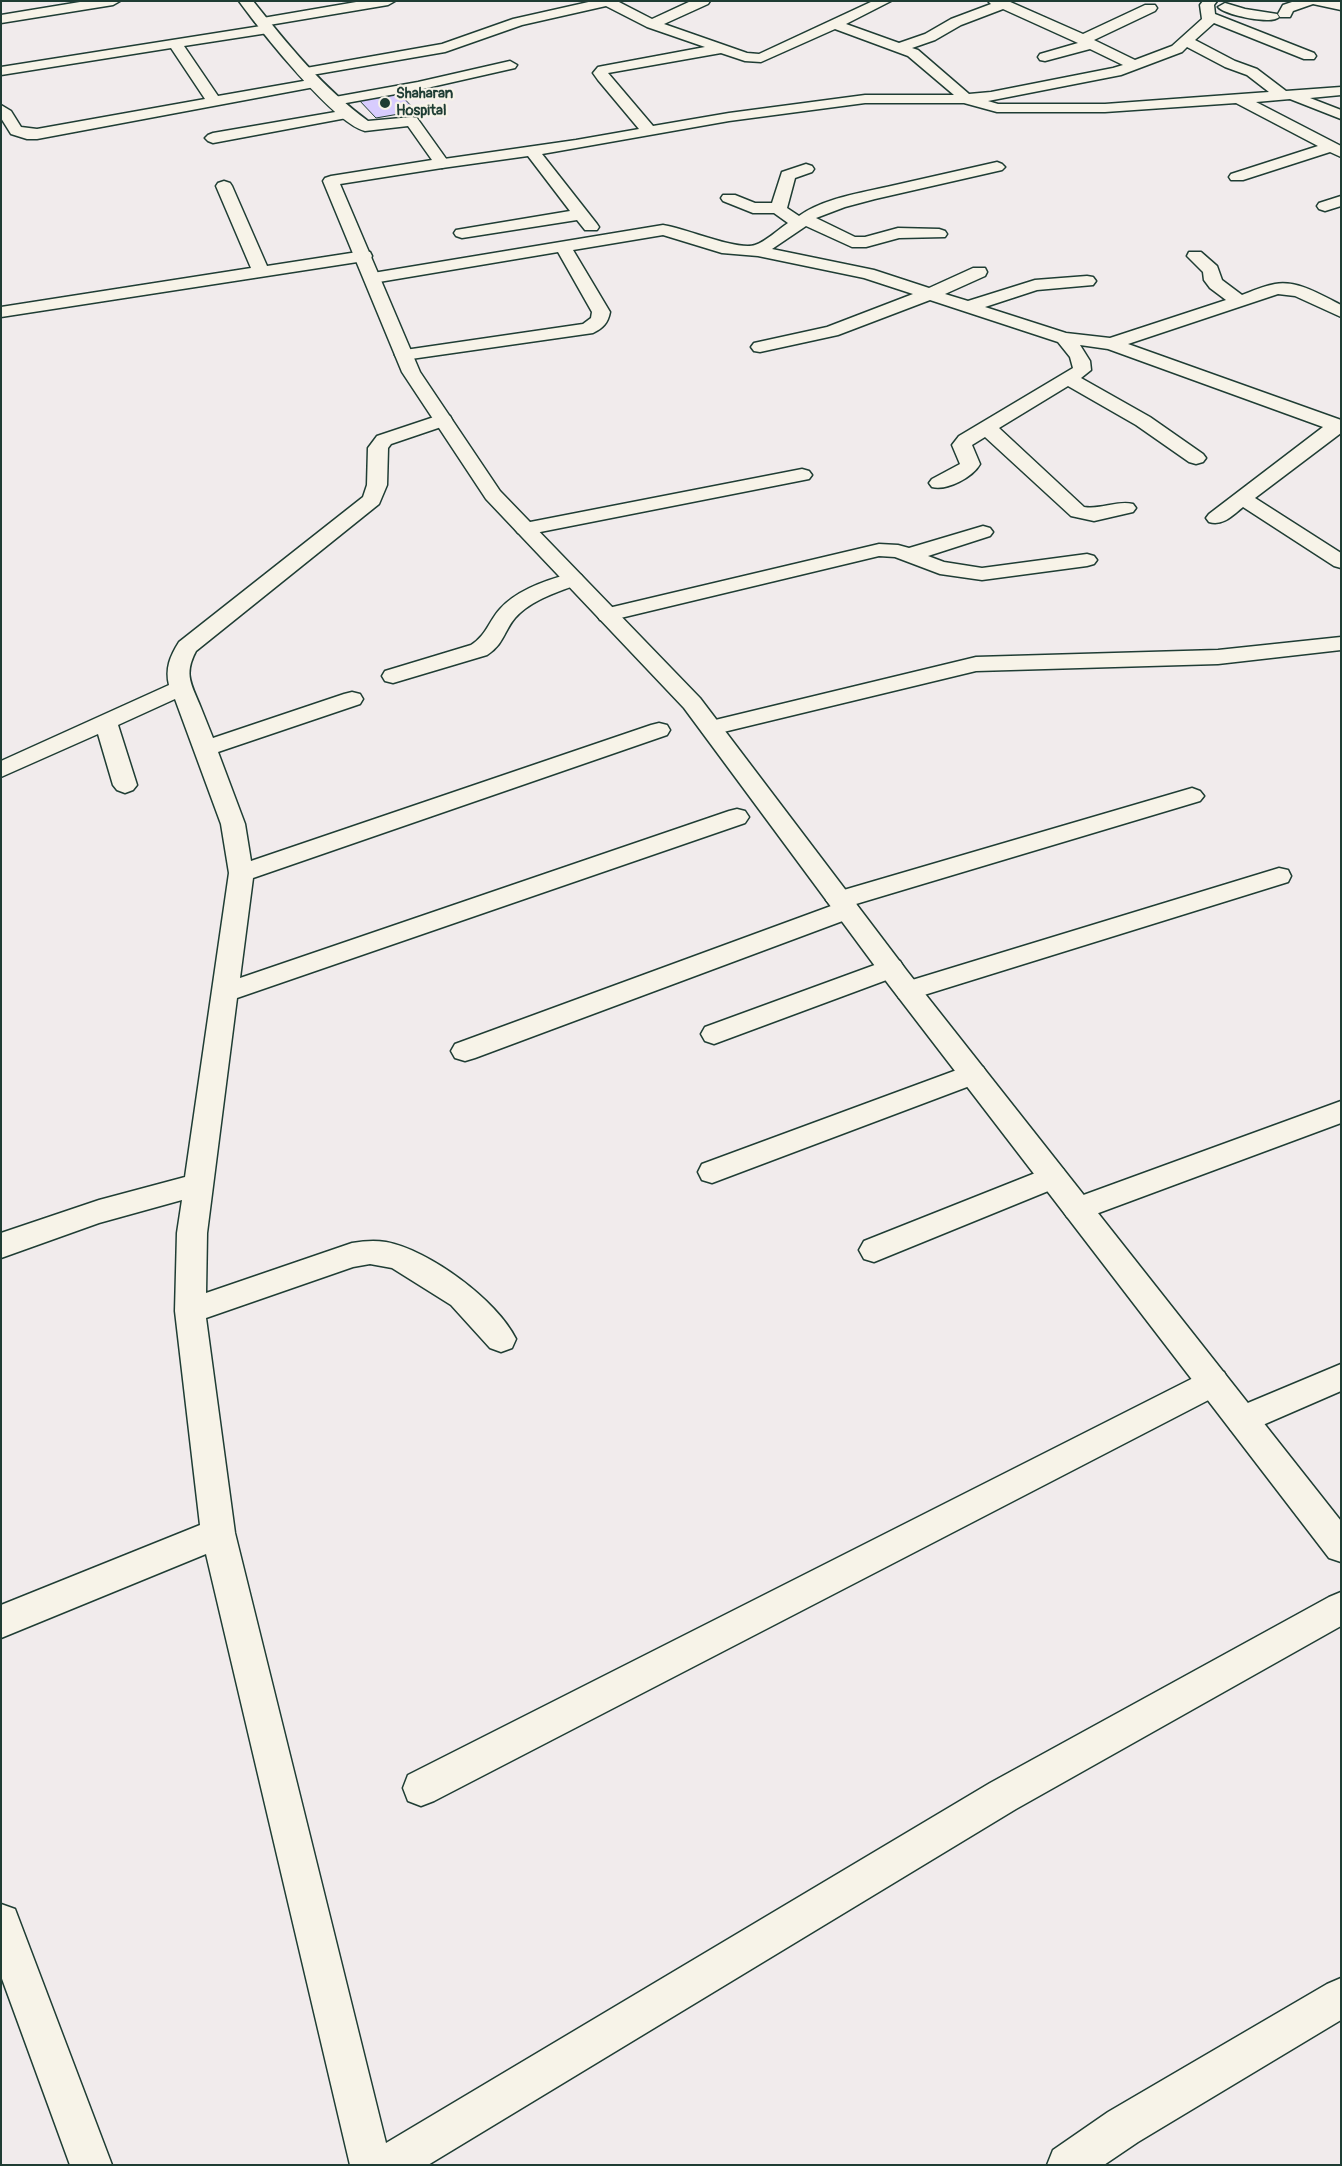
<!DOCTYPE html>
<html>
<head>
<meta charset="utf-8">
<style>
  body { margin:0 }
  #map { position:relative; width:1342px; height:2166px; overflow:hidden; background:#f1ebec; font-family:Pangolin,sans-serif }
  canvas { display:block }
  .frame { position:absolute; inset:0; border:2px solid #1f3d34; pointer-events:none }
</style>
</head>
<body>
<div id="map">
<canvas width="1342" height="2166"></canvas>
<div class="frame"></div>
</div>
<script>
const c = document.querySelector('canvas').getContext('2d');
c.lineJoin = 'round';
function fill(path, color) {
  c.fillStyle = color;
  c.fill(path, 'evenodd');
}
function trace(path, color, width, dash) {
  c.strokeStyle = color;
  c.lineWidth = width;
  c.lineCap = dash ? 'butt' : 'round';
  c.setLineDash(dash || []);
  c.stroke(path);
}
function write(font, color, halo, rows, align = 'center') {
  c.font = font + ' Pangolin,sans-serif';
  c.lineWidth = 4.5;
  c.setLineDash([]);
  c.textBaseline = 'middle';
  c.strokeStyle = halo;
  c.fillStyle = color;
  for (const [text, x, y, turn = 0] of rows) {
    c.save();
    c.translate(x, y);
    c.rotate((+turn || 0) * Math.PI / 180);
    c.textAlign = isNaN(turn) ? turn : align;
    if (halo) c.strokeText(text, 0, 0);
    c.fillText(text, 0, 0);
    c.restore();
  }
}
const building = new Path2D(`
  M398 92 416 111 376 118 358 99Z`);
const street = new Path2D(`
  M86 1H120L113 5 1 23V15Z
  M362 1H395L388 5 269 25 275 29 268 33 184 46 218 96 315 79 320 80 322 83 320 86 37 139H27L11 134 1 118V105L11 111 21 127 37 129 205 99 171 48 1 75V67L261 26 255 22 257 19Z
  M593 1H617L652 19 691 1H710L708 4 664 24 747 53 759 54 873 1H891L846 24 899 43 925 34 951 19 991 4 988 1H1008L1083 34 1145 5H1155L1157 8 1155 11 1094 40 1135 60 1172 46 1202 19 1200 5 1203 1H1217L1214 5 1215 14 1314 53 1316 56 1314 59H1304L1214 23 1195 40 1235 61 1257 69 1286 91 1341 87V95L1310 98 1341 110V119L1290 99 1256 102 1341 146V157L1330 152 1243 180H1231L1229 177 1231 174 1318 146 1236 103 1105 112H997L964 103H865L729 121 542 154 597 224 599 227 597 230H585L577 220 462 238 456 236 454 233 456 230 570 211 528 156 442 168 437 166 434 163 437 160 576 140 639 129 598 80 593 73 598 67 603 66 705 47 647 27 606 6 522 25 445 52 306 76 301 75 299 72 301 69 306 68 442 44 513 19ZM1003 9 1078 43 1040 54 1038 57 1040 60 1045 61 1090 49 1123 65 1113 68 991 92 969 94 918 50 912 48 935 40 961 25ZM835 29 908 56 954 95H865L729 113 653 126 608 73 721 53 745 61 761 62ZM1187 47 1225 67 1247 75 1269 92 1105 104H998L988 101 1121 75 1182 52Z
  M1295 1H1338L1341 2V10L1313 4 1293 11 1290 17H1280L1278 14 1283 5Z
  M1225 3 1245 9 1277 14 1279 17C1272 25 1225 15 1218 7Z
  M510 61 517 65 515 68 418 90 335 105 330 104 328 101 330 98 335 97 418 82Z
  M347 110 352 111 354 114 352 117 213 143 208 141 205 138 208 135 213 133Z
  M997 162 1002 164 1005 167 1002 170 875 199 845 207 816 218 855 237H865L898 228 939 229 945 231 947 234 945 237 899 238 866 247H852L806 226 772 249 874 270 929 288 973 268H985L987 272 985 276 945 294 968 301 1035 280 1087 276 1093 277 1096 281 1093 285 1037 290 985 307 1066 333 1110 338 1226 300 1210 288 1204 280 1203 272 1187 256 1189 252H1201L1217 266 1222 280 1242 295C1252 291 1264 286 1275 284 1298 280 1321 295 1341 305V317L1295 296 1278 294 1128 344 1341 420V433L1255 498 1341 553V568L1334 566 1243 507C1232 516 1223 526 1209 522L1206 518 1209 514 1323 427 1108 349 1080 345 1090 361 1091 370 1081 378 1150 417 1203 454 1206 458 1203 462 1196 464 1189 462 1136 425 1068 386 999 428 1084 507C1101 510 1117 500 1133 504L1136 508 1133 512 1094 521 1071 516 985 437 972 445 980 464C973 477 947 491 932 487L929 483 932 479 960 464 952 445 959 436 1073 368 1070 357 1058 342 930 300 838 335 760 352 754 351 751 347 754 343 827 327 913 294 864 278 758 256 722 253 663 235 573 250 610 312C608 323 603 328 593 333L404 360 398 359 395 355 398 351 583 324 591 318 592 312 558 252 373 283 367 282 365 278 367 274 373 273 663 225C685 228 737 251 755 245 765 242 779 229 788 223L774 213H753L723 201 721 198 723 195H735L755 203H772L782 172 806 164 812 166 814 169 812 172 795 178 787 208 799 216C824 198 861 193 891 186 926 178 962 170 997 162Z
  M224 181 230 183 232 186 267 266 364 251 370 252 372 256 370 260 364 261 1 317V307L251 268 216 186 218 183Z
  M1341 196V206L1325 211 1319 209 1317 206 1319 203Z
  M443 414 450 416 452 420 450 424 391 444 388 448 387 485 379 504 196 651C183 675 192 685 201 708 205 718 209 728 213 738L344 694 352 692 360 694 363 699 360 704 218 752 245 824 251 861 651 725 659 723 667 725 670 730 667 735 253 878 240 978 729 811 737 809 745 811 749 817 745 823 237 998 207 1233 206 1293 352 1243C364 1241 374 1240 386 1242 429 1250 497 1300 516 1339L512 1348 501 1352 490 1348 451 1305 392 1268 370 1264 353 1267 206 1318 235 1533 386 2143 990 1783 1329 1597 1341 1592V1626L1016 1809 428 2165H350L206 1554 1 1638V1605L200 1525 175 1311 177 1233 182 1200 99 1223 1 1258V1233L99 1200 185 1177 229 873 221 824 175 699 118 725 137 785 133 790 125 793 117 790 113 785 98 734 1 777V761L169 685C165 669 170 656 179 642L363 497 367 485 368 448 377 436Z
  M802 469 809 471 812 475 809 479 525 535 518 533 515 529 518 525 525 523Z
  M983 526 990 528 993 532 990 536 928 556 944 562 982 568 1087 554 1094 556 1097 560 1094 564 1087 566 982 580 940 574 895 557 879 556 608 621 600 620 597 615 600 610 879 544 898 545 909 548Z
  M574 573 581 575 584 579 581 583C559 592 532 599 515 618 504 631 504 644 487 655L393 683 385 681 382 676 385 671 471 645C486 636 489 621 500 609 518 589 549 579 574 573Z
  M1341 637V650L1218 664 976 671 711 735 703 733 700 728 703 723 711 721 976 657 1218 650Z
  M1192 788 1200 791 1204 796 1200 801 856 904 860 910 856 916 475 1058 465 1061 455 1058 451 1051 455 1044 831 906 826 900 830 894Z
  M1279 868 1288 870 1291 876 1288 882 908 1000 899 998 895 991 899 984Z
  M891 959 900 961 904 968 900 975 714 1044 705 1041 701 1034 705 1027Z
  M973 1064 983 1067 987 1074 983 1081 712 1183 702 1180 698 1172 702 1164Z
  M1341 1101V1123L1077 1221 1067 1217 1062 1209 1067 1201Z
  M1053 1166 1063 1169 1067 1177 1063 1185 874 1262 864 1259 859 1250 864 1241Z
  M1341 1364V1391L1242 1434 1231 1430 1226 1420 1231 1410Z
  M1213 1368 1224 1372 1229 1382 1224 1392 434 1801 421 1806 408 1801 403 1788 408 1775Z
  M1 1904 15 1909 112 2165H70L1 1976Z
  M1341 1978V2020L1138 2142 1104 2165H1047L1053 2150 1108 2112 1327 1984Z`);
const secondary = new Path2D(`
  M239 1H253C288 45 323 88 368 121L412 117 417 118 447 160 450 163 447 166 442 168 340 184 420 372 500 491 700 698 907 971 1341 1521V1562L1329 1558 889 985 684 708 486 499 402 372 323 181 325 178 331 176 432 160 408 126 365 131C333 123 260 30 239 1Z`);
const markers = [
  [385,103,6,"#1f3d34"]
];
const farPoinames = [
  ["Shaharan",396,94],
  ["Hospital",396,111]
];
fill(building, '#d8ccfe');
trace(building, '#1f3d34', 1);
trace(street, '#1f3d34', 3);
trace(secondary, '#1f3d34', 3);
fill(street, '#f7f3e8');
fill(secondary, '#f7f3e8');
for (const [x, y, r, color] of markers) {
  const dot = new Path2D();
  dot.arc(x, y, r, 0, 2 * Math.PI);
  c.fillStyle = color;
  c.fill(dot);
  trace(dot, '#f7f3e8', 2);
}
write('bold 15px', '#1f3d34', '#f7f3e8', farPoinames, 'left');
</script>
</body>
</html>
